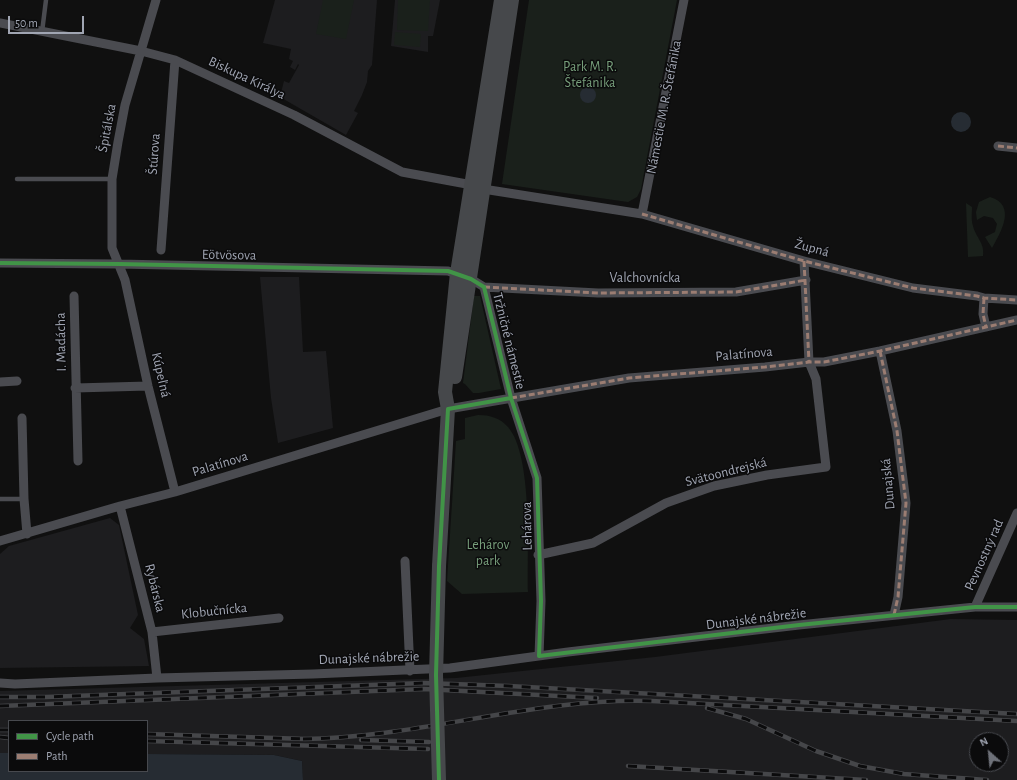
<!DOCTYPE html>
<html>
<head>
<meta charset="utf-8">
<style>
  body { margin:0 }
  #map { position:relative; width:1017px; height:780px; overflow:hidden; background:#101010; font-family:"Alegreya Sans",sans-serif }
  canvas { display:block }
  .legend { position:absolute; left:8px; top:720px; width:140px; height:52px; box-sizing:border-box; background:#0b0b0c; border:1px solid #47494e; margin:0; padding:5px 7px; list-style:none; font-size:12px; color:#a0a5b2 }
  .legend li { display:flex; align-items:center; gap:8px; height:20px }
  .legend b { width:20px; border:1px solid #47494e }
  .north { position:absolute; left:969px; top:732px; width:40px; height:40px; box-sizing:border-box; background:#0b0b0c; border:1px solid #47494e; border-radius:50%; rotate:333deg; font-size:11px; font-weight:700; line-height:16px; text-align:center; color:#a0a5b2 }
  .north::after { content:''; display:block; margin:auto; width:14px; height:18px; background:#6e7179; clip-path:polygon(50% 0,100% 100%,50% 72%,0 100%) }
  .scale { position:absolute; left:8px; top:16px; width:76px; height:18px; box-sizing:border-box; border:2px solid #a0a5b2; border-top:0; padding-left:5px; font-size:12px; line-height:14px; white-space:nowrap; color:#a0a5b2; -webkit-text-stroke:3px #0b0b0c; paint-order:stroke }
</style>
</head>
<body>
<div id="map">
<canvas width="1017" height="780"></canvas>
<ul class="legend">
<li><b style="height:5px;background:#419447"></b>Cycle path</li>
<li><b style="height:5px;background:#9b7d72"></b>Path</li>
</ul>
<div class="north">N</div>
<div class="scale">50 m</div>
</div>
<script>
const c = document.querySelector('canvas').getContext('2d');
c.lineJoin = 'round';
function fill(path, color) {
  c.fillStyle = color;
  c.fill(path, 'evenodd');
}
function trace(path, color, width, dash) {
  c.strokeStyle = color;
  c.lineWidth = width;
  c.lineCap = dash ? 'butt' : 'round';
  c.setLineDash(dash || []);
  c.stroke(path);
}
function write(font, color, halo, rows, align = 'center') {
  c.font = font + ' "Alegreya Sans",sans-serif';
  c.lineWidth = 3;
  c.setLineDash([]);
  c.textBaseline = 'middle';
  c.strokeStyle = halo;
  c.fillStyle = color;
  for (const [text, x, y, turn = 0] of rows) {
    c.save();
    c.translate(x, y);
    c.rotate((+turn || 0) * Math.PI / 180);
    c.textAlign = isNaN(turn) ? turn : align;
    if (halo) c.strokeText(text, 0, 0);
    c.fillText(text, 0, 0);
    c.restore();
  }
}
const built = new Path2D(`
  M275 0H377L372 65 368 71 367 82 362 95 354 111 358 113 346 135 280 97 284 81 289 83 299 65 298 64 295 70 290 67 293 61 289 59 291 49 263 43Z
  M395 0H440L433 36H428V52L391 46Z
  M260 277H299L303 352 326 351 333 428 278 443 271 398Z
  M110 518 119 525 138 615 130 628 144 639 149 666 0 668V554L9 546Z
  M951 619 1017 620V780H303L302 761 274 755 147 754V721H9V753H0V691L456 678 655 657ZM977 740H1001V764H977Z`);
const green = new Path2D(`
  M323 0H354L346 39 316 34Z
  M398 0H430L428 31 397 30Z
  M529 0H677L641 189 637 197 628 202 502 184Z
  M395 32 421 34 420 47 394 45Z
  M990 197C1017 205 1001 232 992 248L985 237 995 232 997 224 993 218 984 216 977 220 976 212 979 202Z
  M966 203 972 207C972 213 971 220 973 226 976 238 985 243 983 256L968 257Z
  M474 296H480L501 389 479 393H473L465 384 463 383Z
  M478 415C490 415 500 418 508 427 533 456 527 553 528 592L462 594 447 581 456 441 465 439V418Z`);
const water = new Path2D(`
  M580 95a8 8 0 1 1 16 0a8 8 0 1 1-16 0Z
  M951 122a10 10 0 1 1 20 0a10 10 0 1 1-20 0Z
  M0 753H9V771H147V754L274 755 302 761 303 780H0Z`);
const lane = new Path2D(`
  M42 32 46 0
  M17 179H112
  M0 499H24`);
const street = new Path2D(`
  M156 0 125 105 118 142 112 179V248L125 280 148 386 175 492
  M0 23 141 51 175 60 294 115 402 172 472 185
  M998 146 1017 148
  M483 189 642 214 804 261 913 288 977 296 984 298 1017 300
  M642 214 684 0
  M161 250 175 60
  M0 263 119 264 448 271 471 279 484 287 511 398 537 478 541 601 539 656
  M484 287 598 293 736 292 806 280
  M74 296 78 461
  M984 298 983 314 986 327
  M880 351 897 431 906 503 898 597 894 615
  M0 382 17 381
  M75 388 148 386
  M22 418 24 499 27 534
  M120 506 152 632 157 678
  M0 541 120 506 175 492 448 409 629 378 765 367 809 362H824L880 351 1017 320
  M538 555 593 543 666 503 714 486 767 475 826 467 816 379 809 362 804 261
  M405 561 410 671
  M975 607 1017 513
  M152 632 279 618
  M0 683 15 684 157 678 313 674 450 668 568 652 799 625 975 607H1017`);
const primary = new Path2D(`
  M455 377 512 0
  M439 566 448 409 445 392 457 273 501 0`);
const rail = new Path2D(`
  M0 697H46L424 683 509 686 1017 714
  M0 706 424 689 597 698
  M707 708 746 719 816 751 860 766 904 774 987 780
  M0 730H9
  M147 734 307 739
  M0 737 9 738
  M303 739C420 738 534 697 652 701L1017 721
  M361 740 429 742
  M147 741 428 749
  M628 766 866 780`);
const primaryBridge = new Path2D(`
  M439 566 436 675 439 780`);
const quiet = new Path2D(`
  M998 146 1017 148
  M642 214 804 261 913 288 977 296 984 298 1017 300
  M804 261 809 362
  M484 287 598 293 736 292 806 280
  M984 298 983 314 986 327
  M880 351 897 431 906 503 898 597 894 615
  M511 398 629 378 765 367 809 362H824L880 351 1017 320`);
const cycleway = new Path2D(`
  M0 263 119 264 448 271 471 279 484 287 511 398 537 478 541 601 539 656 799 625 975 607H1017
  M439 780 436 675 439 566 448 409 511 398`);
const parkNames = [
  ["Park M. R.",590,67],
  ["Štefánika",590,83],
  ["Lehárov",488,545],
  ["park",488,561]
];
const streetNames = [
  ["Biskupa Királya",247,78,25],
  ["Námestie M. R. Štefánika",664,107,-79],
  ["Špitálska",107,128,-79],
  ["Štúrova",154,154,-86],
  ["Župná",812,248,15],
  ["Eötvösova",229,255,1],
  ["Valchovnícka",645,278],
  ["Tržničné námestie",509,341,76],
  ["I. Madácha",61,342,-91],
  ["Palatínova",744,354,-5],
  ["Kúpeľná",161,375,77],
  ["Palatínova",220,464,-17],
  ["Svätoondrejská",726,472,-14],
  ["Dunajská",888,484,-95],
  ["Lehárova",527,526,-91],
  ["Pevnostný rad",984,555,-66],
  ["Rybárska",155,588,76],
  ["Klobučnícka",214,611,-6],
  ["Dunajské nábrežie",756,619,-7],
  ["Dunajské nábrežie",369,658,-2]
];
fill(built, '#1d1d1f');
fill(green, '#1a201b');
fill(water, '#262c33');
trace(lane, '#4a4b50', 4.5);
trace(street, '#4a4b50', 9);
trace(primary, '#46484b', 14);
trace(rail, '#454649', 4.5);
trace(rail, '#0b0b0c', 3, [9]);
trace(primaryBridge, '#46484b', 14);
trace(quiet, '#9b7d72', 3, [6, 3]);
trace(cycleway, '#419447', 4);
write('14px', '#779e7b', '#0b0b0c', parkNames);
write('14px', '#a0a5b2', '#0b0b0c', streetNames);
</script>
</body>
</html>
